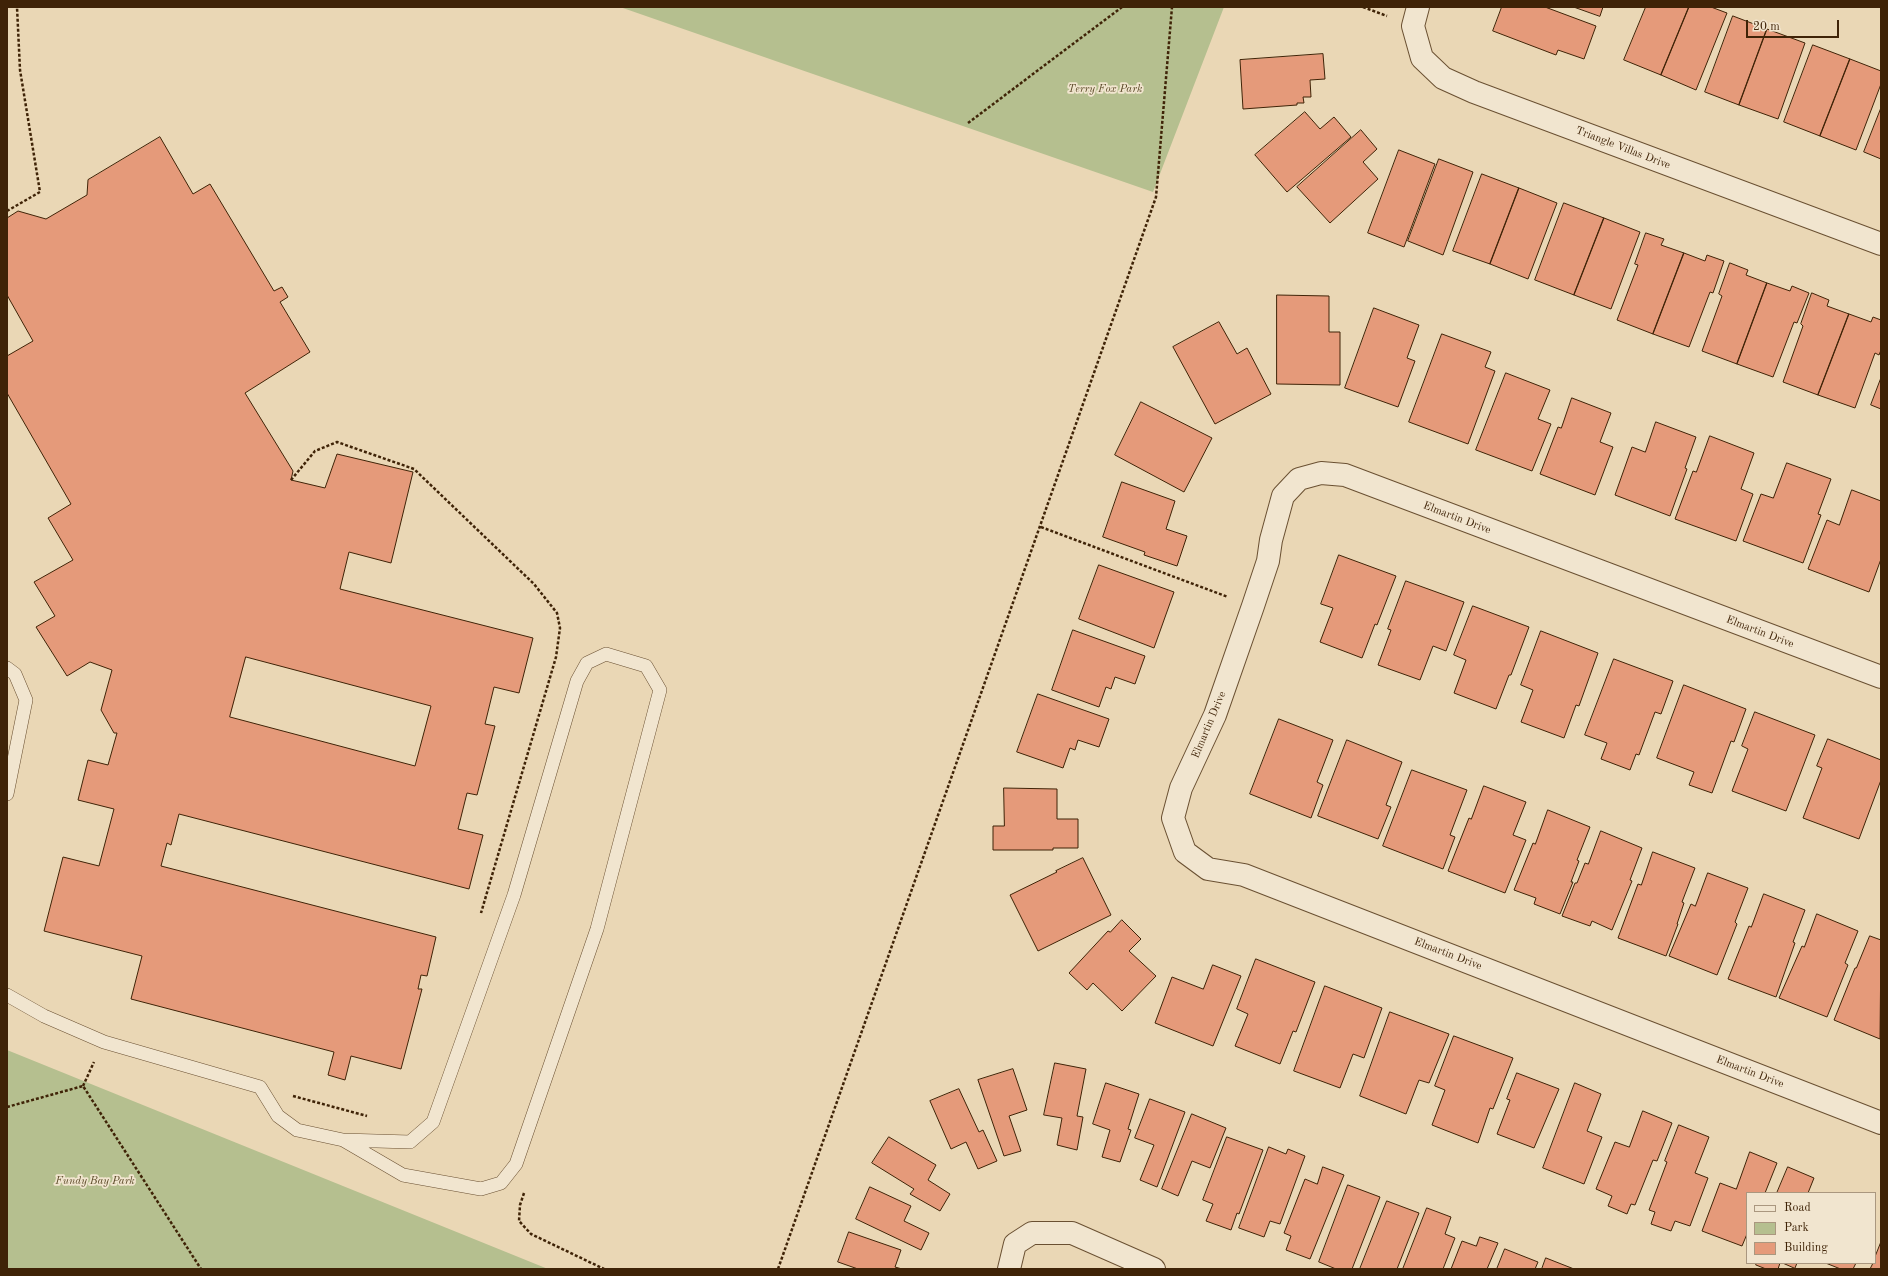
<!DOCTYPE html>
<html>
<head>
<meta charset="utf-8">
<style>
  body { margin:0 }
  #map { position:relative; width:1888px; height:1276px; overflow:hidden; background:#ead7b5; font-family:"Old Standard TT",serif }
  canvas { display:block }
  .frame { position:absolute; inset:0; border:8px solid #3f2307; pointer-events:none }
  .legend { position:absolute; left:1746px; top:1192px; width:130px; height:72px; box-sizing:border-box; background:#f1e5cf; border:1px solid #aa977f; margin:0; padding:5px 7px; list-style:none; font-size:12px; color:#3f2307 }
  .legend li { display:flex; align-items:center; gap:8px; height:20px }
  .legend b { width:20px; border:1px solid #aa977f }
  .scale { position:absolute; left:1746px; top:20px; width:93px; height:18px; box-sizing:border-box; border:2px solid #3f2307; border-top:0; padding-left:5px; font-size:12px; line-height:14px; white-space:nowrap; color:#3f2307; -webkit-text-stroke:3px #f1e5cf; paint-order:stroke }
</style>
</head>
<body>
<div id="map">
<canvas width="1888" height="1276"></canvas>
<div class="frame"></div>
<ul class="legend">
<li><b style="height:5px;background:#f1e5cf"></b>Road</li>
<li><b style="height:11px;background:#b5bf8f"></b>Park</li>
<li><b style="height:11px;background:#e59a7a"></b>Building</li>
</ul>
<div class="scale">20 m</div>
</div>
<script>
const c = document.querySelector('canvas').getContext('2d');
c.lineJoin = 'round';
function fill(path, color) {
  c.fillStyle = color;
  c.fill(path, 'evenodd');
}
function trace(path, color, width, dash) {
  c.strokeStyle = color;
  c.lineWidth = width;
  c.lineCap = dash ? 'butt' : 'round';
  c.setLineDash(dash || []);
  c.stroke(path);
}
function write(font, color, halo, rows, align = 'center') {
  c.font = font + ' "Old Standard TT",serif';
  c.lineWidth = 3.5;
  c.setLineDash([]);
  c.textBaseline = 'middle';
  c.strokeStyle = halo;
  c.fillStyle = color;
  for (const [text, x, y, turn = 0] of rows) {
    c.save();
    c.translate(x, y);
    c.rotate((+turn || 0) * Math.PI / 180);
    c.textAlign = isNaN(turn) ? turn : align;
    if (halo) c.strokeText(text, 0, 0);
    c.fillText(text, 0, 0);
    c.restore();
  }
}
const green = new Path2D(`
  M620 7H1224L1153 192Z
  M7 1050 548 1269H7Z`);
const building = new Path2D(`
  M1502 7H1545L1596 26 1584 59 1558 50 1556 55 1493 31Z
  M1574 7H1603L1600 16Z
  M1646 7H1689L1661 75 1624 60Z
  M1689 7H1711L1727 13 1696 90 1661 75Z
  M1733 16 1767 29 1739 105 1705 92Z
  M1767 29 1805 43 1778 119 1739 105Z
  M1813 45 1850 59 1820 136 1784 122Z
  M1323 54 1325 79 1310 80 1311 97H1303L1304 103H1297V105L1243 109 1240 60Z
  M1850 59 1881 71V84L1856 150 1820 136Z
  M1881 108V159L1864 152Z
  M1305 112 1320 129 1334 117 1351 137 1287 192 1255 155Z
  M1361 130 1377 149 1363 162 1378 179 1330 223 1297 187Z
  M160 137 193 194 210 184 274 291 282 287 288 297 280 302 310 352 245 393 293 471 291 480 325 488 337 454 413 472 391 563 349 552 340 589 533 638 519 693 494 687 485 724 495 726 477 795 467 793 458 829 483 835 469 889 179 814 171 845 167 843 161 866 436 937 427 976 421 975 418 989H422L401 1069 351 1056 345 1080 328 1075 334 1052 131 999 142 956 44 931 63 857 99 866 114 809 78 800 88 760 108 765 117 733H114L101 710 112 670 90 662 67 676 36 627 55 616 34 582 73 560 48 518 71 504 7 393V356L33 341 7 295V218L18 211 46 219 87 195 88 180ZM246 657 431 706 415 766 230 717Z
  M1399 150 1435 164 1404 247 1368 233Z
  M1439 159 1473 172 1443 255 1408 241Z
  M1482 174 1519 188 1490 264 1453 251Z
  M1519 188 1557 203 1528 279 1490 264Z
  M1564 203 1604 218 1574 295 1535 280Z
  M1604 218 1640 232 1611 309 1574 295Z
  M1646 233 1664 239 1661 245 1684 253 1653 334 1617 320 1638 265 1635 264Z
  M1684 253 1705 261 1707 255 1724 261 1713 293 1710 292 1689 347 1653 334Z
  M1730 263 1748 270 1746 275 1767 283 1737 364 1702 351 1722 296 1719 294Z
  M1767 283 1790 291 1792 286 1809 293 1797 323 1794 322 1773 377 1737 364Z
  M1812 293 1829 300 1827 306 1849 314 1818 395 1783 382 1803 326 1801 324Z
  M1277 295 1329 296V332H1340V385L1277 384Z
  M1374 308 1419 325 1407 358 1415 361 1398 407 1345 388Z
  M1849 314 1871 322 1873 317 1881 320V350L1879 355 1875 353 1855 408 1818 395Z
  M1219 322 1237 354 1247 348 1271 394 1215 424 1173 347Z
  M1442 334 1491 352 1485 367 1495 371 1468 444 1409 422Z
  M1506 373 1550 390 1538 419 1551 424 1532 471 1476 450Z
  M1881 378V409L1871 405Z
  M1572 398 1611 413 1600 442 1613 447 1595 495 1540 474 1558 427 1561 428Z
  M1141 402 1212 438 1184 492 1115 455Z
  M1656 422 1696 437 1685 468 1687 469 1670 516 1615 495 1632 447 1645 452Z
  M1710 436 1754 453 1741 489 1753 494 1736 541 1675 519 1693 471 1696 472Z
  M1787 463 1831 479 1818 514 1821 515 1803 563 1743 541 1761 494 1773 498Z
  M1122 482 1175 501 1166 529 1187 536 1177 566 1144 555 1145 552 1103 537Z
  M1852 490 1881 501V559L1869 592 1808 569 1827 520 1839 525Z
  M1339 555 1396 576 1377 625 1375 624 1362 658 1320 642 1333 608 1321 604Z
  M1099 565 1174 592 1154 648 1079 619Z
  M1406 581 1464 602 1446 651 1433 646 1420 680 1378 665 1391 630 1388 629Z
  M1473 606 1529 627 1511 675H1509L1496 709 1454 693 1466 660 1454 655Z
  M1073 630 1145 656 1135 684 1115 677 1111 689 1106 687 1099 707 1052 690Z
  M1541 631 1598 653 1579 706 1576 705 1564 738 1521 722 1533 690 1521 685Z
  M1614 659 1673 681 1661 714 1655 712 1639 755 1636 754 1630 770 1601 759 1607 743 1585 735Z
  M1684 685 1746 709 1734 742 1731 741 1712 793 1689 785 1694 772 1657 758Z
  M1038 694 1109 719 1099 747 1078 740 1075 750 1070 748 1063 768 1017 752Z
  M1755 712 1815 735 1786 811 1732 791 1748 749 1742 746Z
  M1279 719 1333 740 1317 782 1323 785 1311 818 1250 794Z
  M1828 739 1881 760V780L1859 839 1803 818 1822 768 1817 766Z
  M1347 740 1402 762 1386 805 1391 807 1378 839 1318 816Z
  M1412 770 1467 790 1450 835 1455 837 1443 869 1383 846Z
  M1484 786 1526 802 1513 835 1526 840 1505 893 1448 871 1469 818 1471 819Z
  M1004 788 1057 789V819H1078V848H1053V850H993V826H1004Z
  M1548 810 1590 827 1577 860 1579 861 1571 882H1573L1560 914 1534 904 1536 898 1514 890 1533 843 1535 844Z
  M1601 831 1642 848 1630 880 1632 881 1612 930 1592 921 1590 926 1562 916 1575 883H1577L1585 863 1588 864Z
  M1653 852 1695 868 1682 902 1684 903 1677 924H1678L1666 956 1618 938 1638 884 1641 885Z
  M1083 858 1111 915 1038 951 1010 895 1057 872 1056 871Z
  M1708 873 1748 888 1735 922 1737 924 1717 975 1669 956 1691 904 1695 906Z
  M1764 894 1805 910 1793 942 1795 943 1776 997 1728 979 1749 926 1751 927Z
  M1817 914 1858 931 1845 963 1848 965 1827 1017 1779 998 1802 946 1804 947Z
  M1122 920 1141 939 1129 951 1156 976 1122 1011 1093 983 1087 990 1069 973 1108 931 1110 932Z
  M1870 936 1881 940 1880 1039 1834 1020 1855 968H1856Z
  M1256 959 1315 982 1296 1032 1293 1031 1280 1064 1235 1046 1248 1014 1237 1009Z
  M1213 965 1241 976 1213 1046 1155 1023 1172 977 1203 989Z
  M1325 986 1382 1008 1364 1058 1353 1054 1340 1088 1294 1071Z
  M1390 1012 1449 1034 1429 1083 1419 1080 1406 1114 1360 1096Z
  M1454 1036 1513 1058 1493 1109 1490 1108 1478 1143 1432 1125 1445 1090 1435 1086Z
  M1055 1063 1086 1069 1077 1116 1083 1117 1077 1150 1057 1145 1062 1118 1044 1115Z
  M1013 1069 1027 1110 1009 1116 1021 1151 1004 1156 978 1080Z
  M1517 1073 1559 1089 1534 1148 1497 1134 1510 1100 1507 1099Z
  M1106 1083 1139 1094 1128 1129 1131 1130 1120 1162 1102 1157 1110 1130 1093 1124Z
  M1575 1083 1601 1094 1587 1131 1602 1137 1584 1184 1543 1168Z
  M959 1089 979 1132 983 1130 997 1161 978 1169 966 1142 951 1149 930 1101Z
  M1150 1099 1185 1112 1157 1187 1140 1180 1154 1145 1135 1138Z
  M1643 1111 1672 1123 1657 1161 1653 1160 1635 1205 1631 1204 1627 1214 1608 1206 1612 1196 1596 1189 1615 1142 1629 1147Z
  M1192 1114 1226 1128 1210 1168 1192 1161 1178 1196 1162 1189Z
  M1679 1125 1709 1137 1695 1173 1708 1178 1690 1226 1675 1221 1671 1231 1651 1224 1655 1212 1649 1210 1667 1162 1665 1161Z
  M889 1137 936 1165 928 1180 950 1194 940 1211 910 1194 914 1189 872 1163Z
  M1227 1137 1263 1150 1239 1214 1237 1213 1231 1230 1206 1221 1213 1204 1203 1200Z
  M1269 1147 1286 1154 1288 1149 1305 1156 1280 1224 1270 1221 1264 1237 1239 1228Z
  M1750 1152 1777 1163 1765 1193H1747V1234L1742 1246 1702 1231 1720 1183 1736 1189Z
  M1323 1167 1344 1175 1310 1259 1286 1250 1291 1236 1284 1233 1305 1179 1317 1184Z
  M1788 1167 1814 1178 1808 1193H1777Z
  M1348 1185 1380 1197 1352 1269H1336L1319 1262Z
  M870 1187 911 1206 904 1221 929 1233 921 1250 856 1219Z
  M1387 1201 1419 1213 1397 1269H1360Z
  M1427 1208 1451 1217 1445 1234 1455 1238 1443 1269H1403Z
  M849 1232 901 1250 895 1267 902 1269H858L838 1262Z
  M1480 1237 1498 1243 1487 1269H1451L1462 1241 1476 1246Z
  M1881 1242V1269H1870L1873 1263H1875V1257Z
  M1505 1249 1538 1262 1535 1269H1497Z
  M1546 1258 1574 1269H1542Z
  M1757 1263H1780L1778 1269H1766L1756 1265Z
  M1783 1263H1797L1795 1268Z
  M1826 1263H1856L1853 1269H1841Z`);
const path = new Path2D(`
  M1363 7 1387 16
  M968 123 1122 7
  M7 211 40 192 20 70 17 7
  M291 480 315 451 337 442 414 469 534 584 557 613 560 628 556 657 481 913
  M1041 527 1228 597
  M83 1086 94 1062
  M293 1096 367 1116
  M7 1107 83 1086 201 1269
  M524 1193 520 1205 519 1221 531 1234 604 1269
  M778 1269 1156 197 1172 7`);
const lane = new Path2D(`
  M606 654 646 666 660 690 597 929 516 1164 501 1183 481 1189 403 1175 343 1140 410 1142 433 1122 514 895 577 681 587 663Z
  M7 668 15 674 26 700 7 794
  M7 995 44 1016 104 1042 260 1087 278 1116 297 1130 343 1140`);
const street = new Path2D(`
  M1418 7 1413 26 1422 58 1443 78 1474 92 1881 244
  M1881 677 1345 475 1321 473 1299 479 1283 496 1271 540 1268 561 1253 606 1215 715 1181 788 1173 818 1185 852 1208 869 1244 875 1881 1123
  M1009 1269 1015 1244 1032 1233H1072L1154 1269`);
const parkNames = [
  ["Terry Fox Park",1105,89],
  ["Fundy Bay Park",95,1181]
];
const streetNames = [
  ["Triangle Villas Drive",1623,148,21],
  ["Elmartin Drive",1457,518,21],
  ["Elmartin Drive",1760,632,21],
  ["Elmartin Drive",1209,725,-67],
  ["Elmartin Drive",1448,954,21],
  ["Elmartin Drive",1750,1072,21]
];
fill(green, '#b5bf8f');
fill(building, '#e59a7a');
trace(building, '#3f2307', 1);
trace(lane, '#6a5032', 14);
trace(street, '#6a5032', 24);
trace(path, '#3f2307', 2.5, [3, 2]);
trace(lane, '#f1e5cf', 13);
trace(street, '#f1e5cf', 22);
write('italic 11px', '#5c4a29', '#f1e5cf', parkNames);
write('11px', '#3f2307', '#f1e5cf', streetNames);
</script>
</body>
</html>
